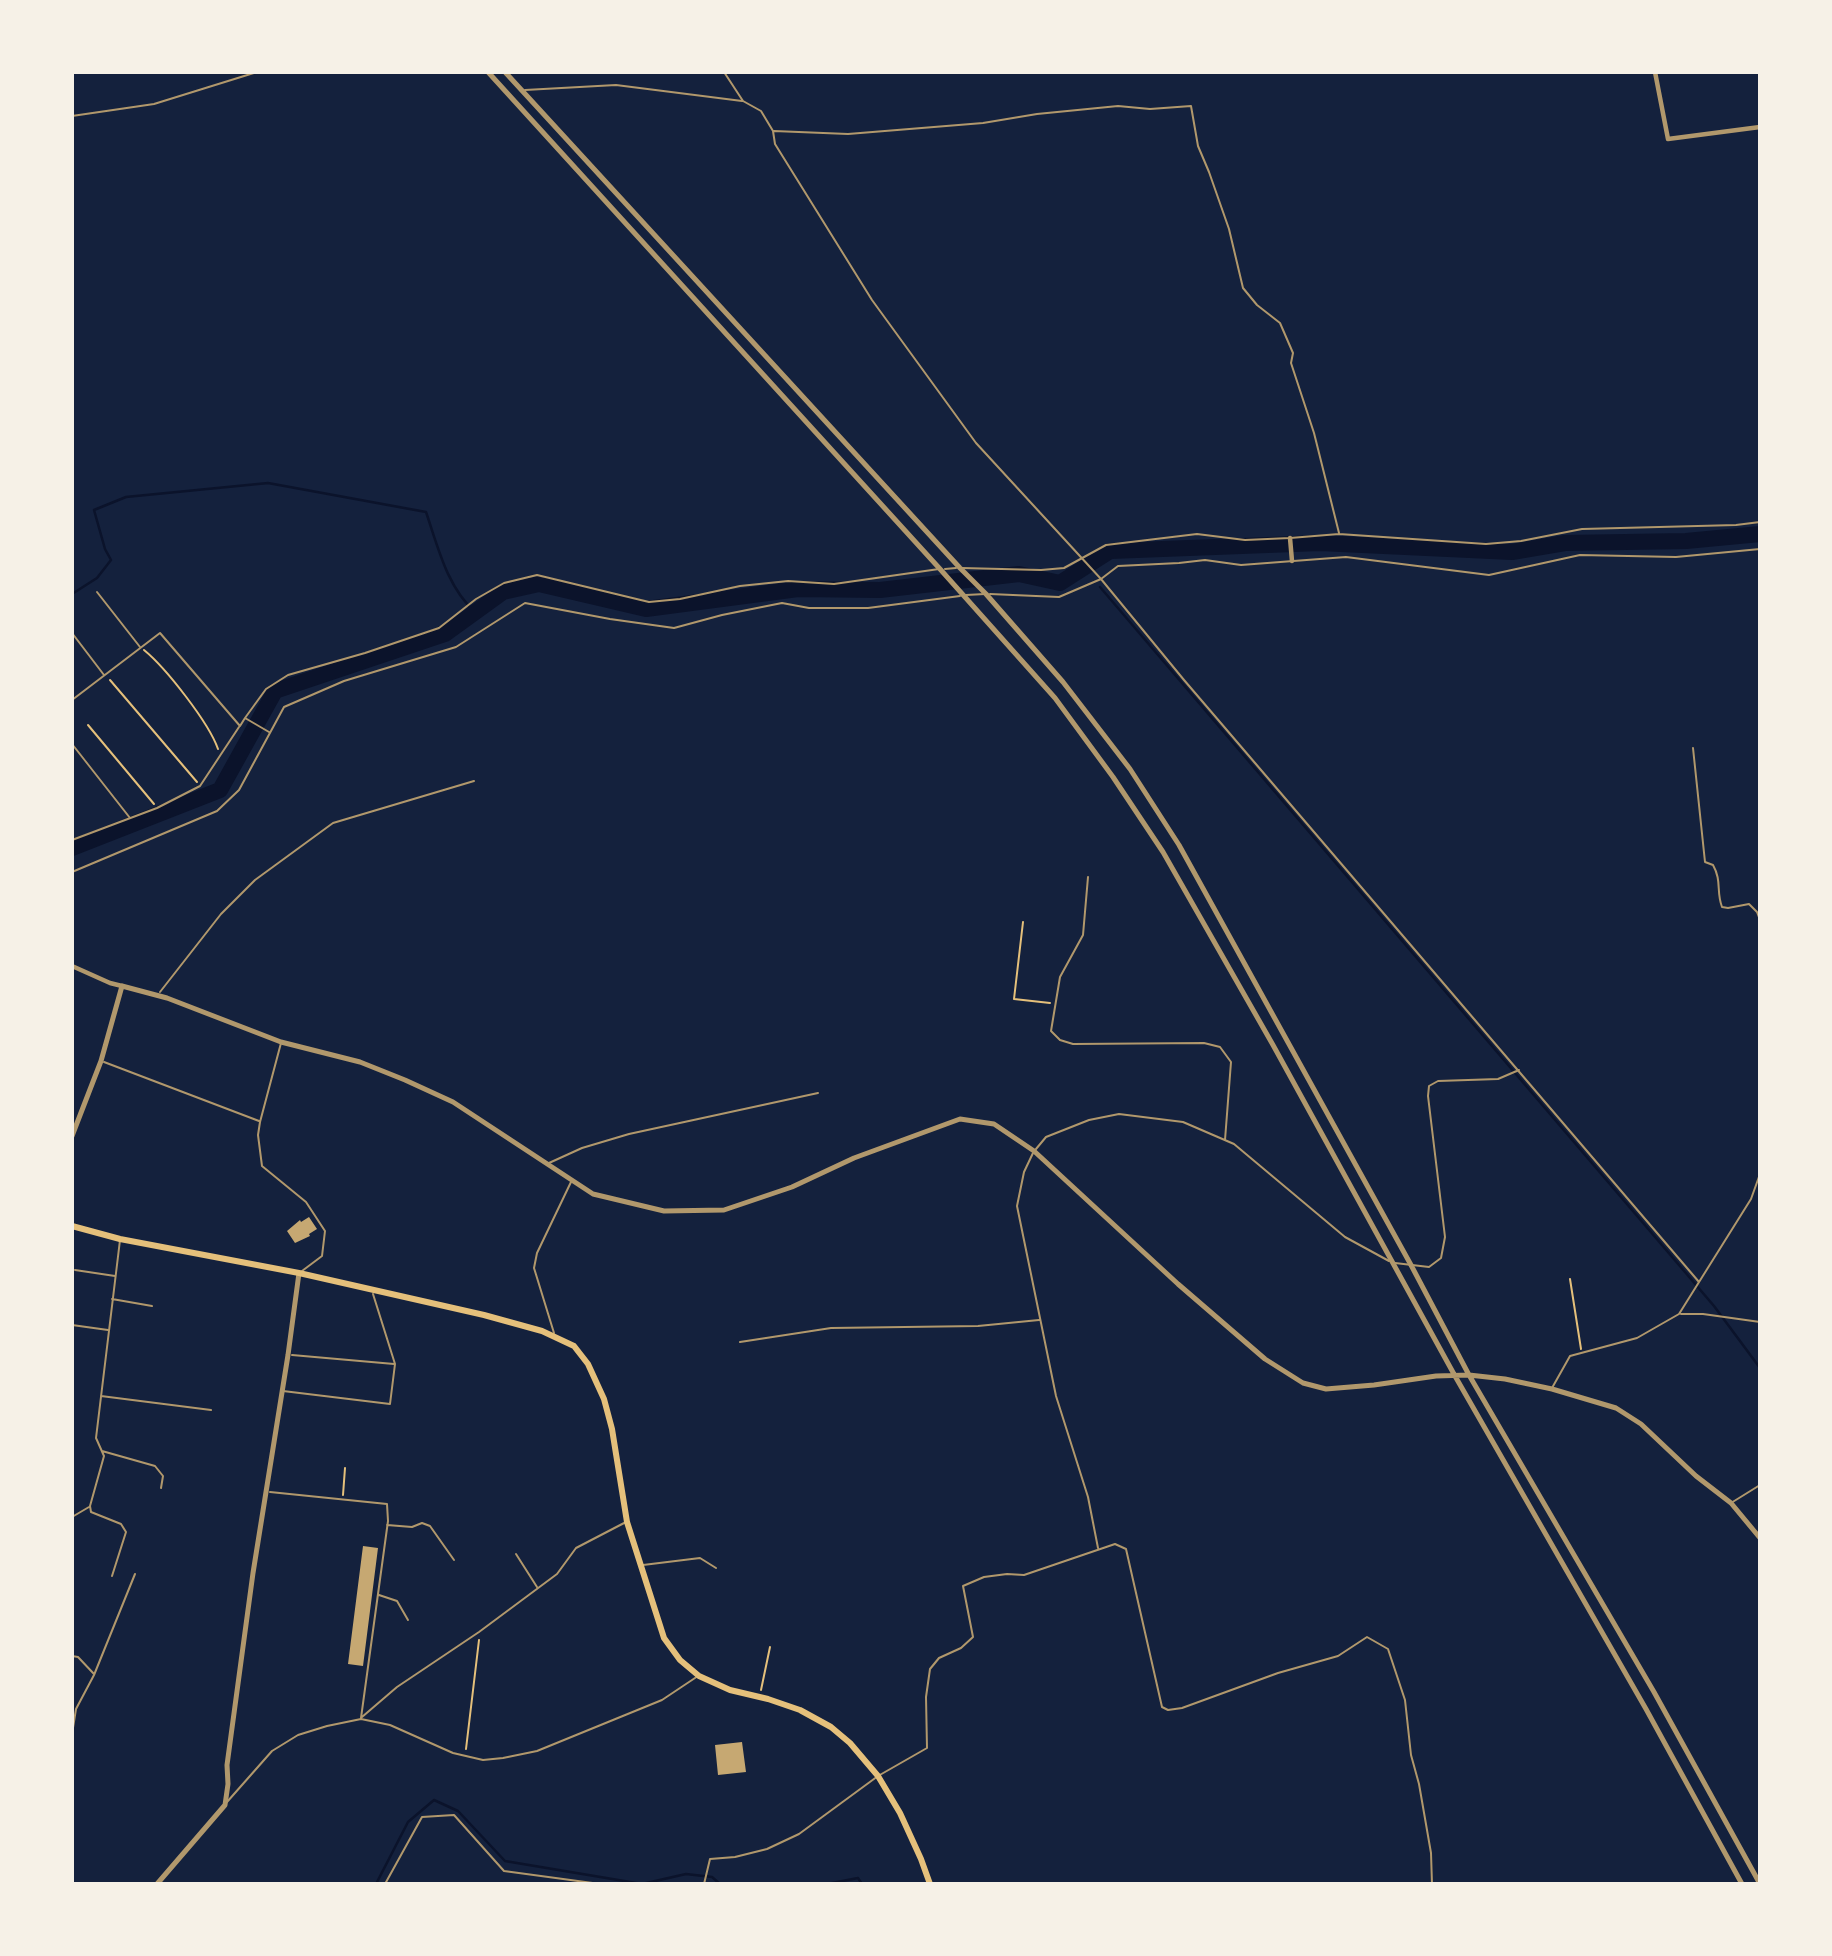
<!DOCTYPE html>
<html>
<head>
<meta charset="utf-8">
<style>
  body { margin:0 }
  #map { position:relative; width:1832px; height:1956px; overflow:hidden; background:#14213d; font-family:"Fira Sans Condensed",sans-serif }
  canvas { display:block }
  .frame { position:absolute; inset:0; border:74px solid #f6f1e7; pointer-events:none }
</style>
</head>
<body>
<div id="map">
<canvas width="1832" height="1956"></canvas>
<div class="frame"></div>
</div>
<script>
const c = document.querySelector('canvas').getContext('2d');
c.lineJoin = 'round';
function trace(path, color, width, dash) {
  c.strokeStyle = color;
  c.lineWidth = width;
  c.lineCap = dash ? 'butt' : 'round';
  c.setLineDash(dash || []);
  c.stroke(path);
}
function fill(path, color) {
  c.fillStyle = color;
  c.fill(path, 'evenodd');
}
const stream = new Path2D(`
  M1100 587 1714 1306 1760 1368
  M72 594 97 578 111 560 105 549 94 510 126 497 268 483 426 512C438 547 447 587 475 612
  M376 1884 408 1822 434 1800 458 1811 505 1861 642 1884 686 1874 712 1877 720 1884
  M827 1884 858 1878 862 1884`);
const river = new Path2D(`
  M72 848 220 790 275 691 445 634 503 592 539 584 646 609 798 589 880 590 1019 574 1060 583 1110 551 1320 543 1512 552 1565 543 1686 541 1760 534`);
const building = new Path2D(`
  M309 1217 317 1229 309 1234 310 1236 295 1243 287 1231 300 1220 301 1222Z
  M363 1546 378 1548 363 1666 348 1664Z
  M742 1742 746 1772 718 1775 715 1745Z`);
const path = new Path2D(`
  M144 650C166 668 209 723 218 749
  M110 680 197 782
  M88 725 154 804
  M1023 922 1014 999 1050 1003
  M1570 1279 1581 1349
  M343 1495 345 1468
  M761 1690 770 1647
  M466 1749 479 1640`);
const service = new Path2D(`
  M724 72 743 101 761 111 773 131 775 144 872 300 976 443 1101 579 1184 680 1699 1282
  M525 90 616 85 742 101
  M72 116 154 104 257 72
  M774 131 848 134 983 123 1037 114 1118 106 1150 109 1191 106 1198 146 1209 172 1229 229 1243 288 1257 305 1280 323 1293 353 1291 363 1314 433 1339 533
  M962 568 1041 570 1064 568 1106 545 1197 534 1245 540 1290 538 1339 534 1486 544 1521 541 1582 529 1736 525 1760 522
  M945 569 956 568
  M97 592 140 647
  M990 594 1059 597 1101 579 1118 566 1179 563 1205 560 1241 565 1346 557 1489 575 1580 555 1676 557 1760 549
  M966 595 985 594
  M72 633 104 675
  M72 700 160 633 240 726 245 718 269 732
  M245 718 266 689 288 675 365 653 439 628 476 599 504 583 537 575 649 602 680 599 740 586 788 581 834 584 939 569
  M72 744 130 818
  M1693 748 1705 862 1713 865C1722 881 1716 891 1722 907L1728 908 1749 904 1757 912 1760 920
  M72 840 157 808 200 786 239 727
  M72 872 217 811 239 790 284 707 344 681 456 647 525 603 610 619 674 628 722 615 782 603 809 608H868L960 596
  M1088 877 1083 935 1060 977 1051 1031 1060 1040 1073 1044 1204 1043 1220 1047 1231 1062 1225 1140
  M160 992 221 914 255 880 333 823 474 781
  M281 1043 260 1122 258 1135 262 1166 306 1202 325 1231 322 1256 302 1271
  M104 1062 259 1121
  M1036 1149 1046 1137 1089 1120 1119 1114 1183 1122 1234 1144 1345 1237 1389 1261
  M1033 1153 1024 1172 1017 1206 1056 1396 1088 1497 1098 1548
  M549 1163 582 1148 629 1134 818 1093
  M1395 1263 1429 1267 1441 1258 1445 1237 1428 1096 1429 1086 1438 1081 1498 1079 1519 1070
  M75 1270 115 1276
  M112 1299 152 1306
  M1681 1314H1703L1760 1322
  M72 1325 108 1330
  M554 1333 534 1268 537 1253 571 1182
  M740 1342 831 1328 978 1326 1039 1320
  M292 1355 394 1364
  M1552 1388 1570 1356 1637 1338 1679 1314 1751 1199 1760 1174
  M283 1391 390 1404 395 1364 373 1294
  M101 1396 211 1410
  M102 1451 155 1466 163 1476 161 1488
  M270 1492 387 1504 388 1521 361 1718
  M1731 1503 1760 1485
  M72 1517 89 1507
  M387 1525 412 1527 422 1523 430 1526 454 1560
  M516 1554 537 1587
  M643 1565 700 1558 716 1568
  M112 1576 126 1532 121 1524 91 1512 90 1506 104 1456 96 1438 120 1240
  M379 1595 397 1601 408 1620
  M72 1656 78 1657 94 1674
  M362 1717 397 1687 479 1632 557 1574 576 1548 626 1522
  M72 1734 76 1709 94 1675 135 1574
  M227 1802 272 1751 298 1735 327 1726 361 1719 390 1725 453 1753 483 1760 503 1758 537 1751 662 1700 698 1676
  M385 1884 422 1817 454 1815 504 1871 600 1884
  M704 1884 710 1859 735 1857 767 1849 799 1834 878 1776 927 1748 926 1697 930 1669 939 1658 961 1648 973 1637 963 1586 984 1577 1007 1574 1024 1575 1115 1544 1126 1549 1162 1707 1168 1710 1182 1708 1278 1673 1338 1656 1367 1637 1388 1649 1405 1700 1411 1755 1419 1784 1431 1853 1432 1884`);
const minor = new Path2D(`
  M1655 72 1668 139 1760 127
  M1290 538 1292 561
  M72 966 110 983 122 986`);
const tertiary = new Path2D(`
  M488 72 940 569 1055 698 1113 777 1163 852 1273 1045 1455 1376 1646 1709 1742 1884
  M505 72 960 568 986 594 1063 682 1130 769 1179 845 1411 1265 1469 1375 1654 1692 1760 1884
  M72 1136 101 1061 122 986 167 998 281 1042 360 1062 405 1080 453 1102 593 1194 664 1211 724 1210 792 1187 854 1158 960 1119 994 1124 1034 1151 1178 1284 1265 1359 1303 1383 1326 1389 1374 1385 1436 1376 1469 1375 1505 1379 1552 1389 1616 1408 1641 1424 1696 1476 1731 1503 1760 1538
  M157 1884 225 1805 228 1784 227 1765 253 1573 288 1355 299 1273`);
const secondary = new Path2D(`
  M72 1226 120 1239 299 1273 484 1315 542 1331 574 1346 588 1364 604 1399 612 1429 627 1522 664 1638 680 1660 699 1676 730 1690 768 1699 800 1710 831 1727 850 1743 878 1776 900 1813 921 1859 930 1884`);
trace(stream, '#0b132b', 2.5);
trace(river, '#0b132b', 16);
fill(building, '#c6a872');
trace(path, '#e5c07b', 2);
trace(service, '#b1986c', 2);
trace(minor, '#b1986c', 4.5);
trace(tertiary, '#b1986c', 5);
trace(secondary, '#e5c07b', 6);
</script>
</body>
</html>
